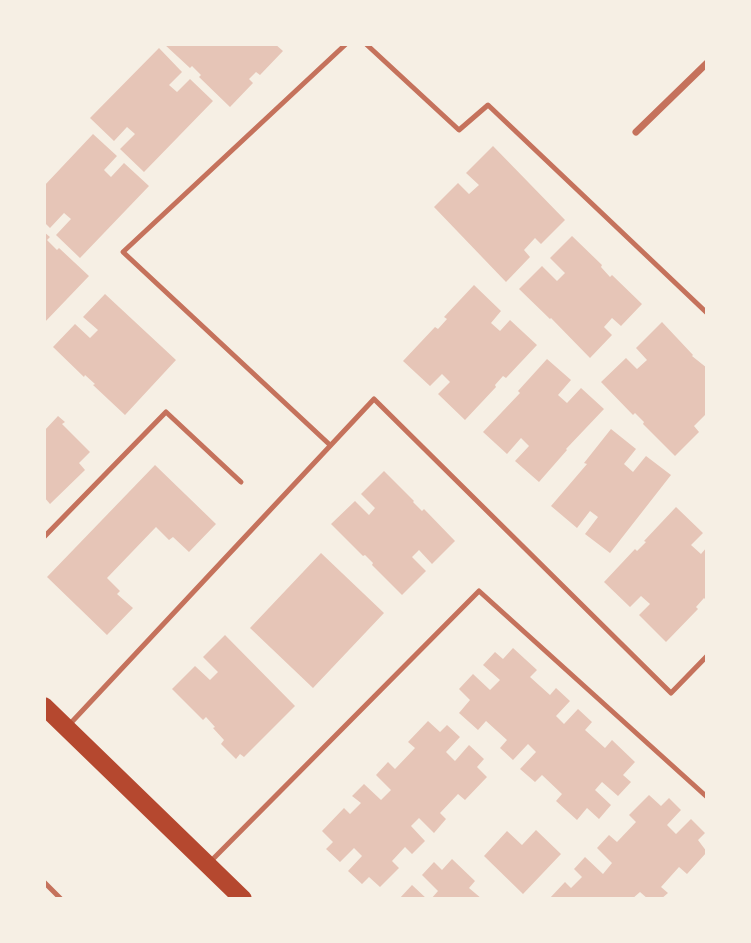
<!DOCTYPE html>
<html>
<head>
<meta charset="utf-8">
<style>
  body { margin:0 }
  #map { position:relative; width:751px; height:943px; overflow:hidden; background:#f6efe4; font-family:Rubik,sans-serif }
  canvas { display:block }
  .frame { position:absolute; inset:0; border:46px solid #f6efe4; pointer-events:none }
</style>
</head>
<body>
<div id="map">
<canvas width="751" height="943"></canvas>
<div class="frame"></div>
</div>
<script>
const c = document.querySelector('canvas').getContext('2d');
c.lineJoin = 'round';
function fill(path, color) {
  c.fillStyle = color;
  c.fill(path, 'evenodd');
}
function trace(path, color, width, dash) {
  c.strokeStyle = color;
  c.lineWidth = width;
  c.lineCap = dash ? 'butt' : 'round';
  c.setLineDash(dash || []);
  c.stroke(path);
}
const building = new Path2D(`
  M164 44H275L283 51 260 75 256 72 249 79 253 83 230 107 199 77 201 75 192 66 190 68Z
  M159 48 182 72 169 85 177 92 190 79 213 101 144 172 120 149 135 134 127 127 114 141 90 118Z
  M93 134 117 156 104 170 111 177 124 163 149 186 80 258 56 235 71 219 64 213 50 228 44 222V186Z
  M493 146 565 220 541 244 535 238 524 250 530 257 506 282 434 207 458 183 469 194 479 185 466 173Z
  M44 232 50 237 47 240 57 250 59 248 89 276 44 323Z
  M572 236 602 265 601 267 610 277 612 275 642 304 621 326 612 318 604 327 612 335 590 358 551 318 550 319 519 289 542 266 557 281 565 273 550 258Z
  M474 285 501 311 491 323 500 331 510 320 537 345 506 378 503 376 495 385 496 387 465 420 438 394 450 382 442 374 430 386 403 361 435 327 438 329 447 319 444 317Z
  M105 294 176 360 125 415 93 385 95 384 85 375 84 377 53 347 75 324 90 338 98 330 83 317Z
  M662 322 693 355 692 356 707 368V418L705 415 694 426 699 432 675 456 643 424 644 422 635 413 633 415 601 382 626 358 637 369 647 360 636 348Z
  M547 359 571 380 558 395 567 403 581 388 604 409 566 449 567 450 539 482 515 461 529 446 521 438 507 454 483 432 520 393 518 391Z
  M58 416 65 422 62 424 90 452 79 463 85 470 50 504 44 497V431Z
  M611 429 636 449 624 464 633 472 646 456 671 475 610 553 585 534 598 517 590 511 577 528 551 506 587 464 584 463Z
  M155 465 216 524 189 552 173 537 169 540 156 527 107 578 120 591 117 594 133 608 107 635 47 577Z
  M384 471 414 501 413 502 422 511 424 509 455 541 432 564 419 550 412 557 426 571 402 595 372 565 373 563 365 555 363 556 331 524 355 501 369 515 375 508 361 494Z
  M676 507 703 533 691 545 701 554 707 547V601L704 598 696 607 698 609 666 642 639 615 650 604 641 596 630 607 604 582 635 549 637 551 646 542 644 541Z
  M321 553 384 613 313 688 250 628Z
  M225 635 295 706 244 757 240 754 236 759 221 744 224 740 213 728 215 727 206 717 203 720 172 689 195 666 210 680 218 672 203 657Z
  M513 648 537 670 530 677 550 695 556 688 570 701 556 716 564 724 578 709 592 722 585 730 605 748 612 740 635 762 623 775 631 782 618 796 602 782 595 790 611 805 599 819 587 808 577 820 556 801 562 794 542 775 535 782 520 769 536 752 528 744 513 760 500 748 507 740 486 721 478 730 459 713 470 700 459 689 473 674 490 690 500 680 483 665 495 652 503 659Z
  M428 721 440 732 447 725 460 737 446 752 455 761 469 745 484 759 477 767 487 777 465 800 458 794 440 813 446 819 434 833 419 818 411 826 425 841 412 854 405 847 392 861 399 868 380 887 369 877 362 884 348 871 362 856 354 848 340 862 326 849 333 842 322 831 344 808 350 814 361 803 352 796 364 784 381 800 391 790 376 775 388 762 395 769 415 748 408 742Z
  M649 795 661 806 669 798 681 810 667 825 676 834 691 819 705 833 698 840 707 852 687 874 679 867 661 887 668 893 661 899H648L640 892 632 899H549L565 882 571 888 582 877 574 869 585 857 603 874 612 863 597 848 609 835 617 842 636 822 629 815Z
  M536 830 561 854 523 894 484 856 507 831 522 845Z
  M452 859 475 881 469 888 482 899H431L438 891 422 875 434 862 442 870Z
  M412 885 427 899H399Z`);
const service = new Path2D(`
  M366 44 459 130 488 105 707 313
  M330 445 123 252 346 44
  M44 537 166 412 241 482
  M68 726 374 399 671 693 707 656
  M209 863 479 591 707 797
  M44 882 61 899`);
const minor = new Path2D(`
  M636 132 707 63`);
const primary = new Path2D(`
  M44 706 243 899`);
fill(building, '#e6c5b7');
trace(service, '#c5725c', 5);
trace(minor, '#c5725c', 7);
trace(primary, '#b5482f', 18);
</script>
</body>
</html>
